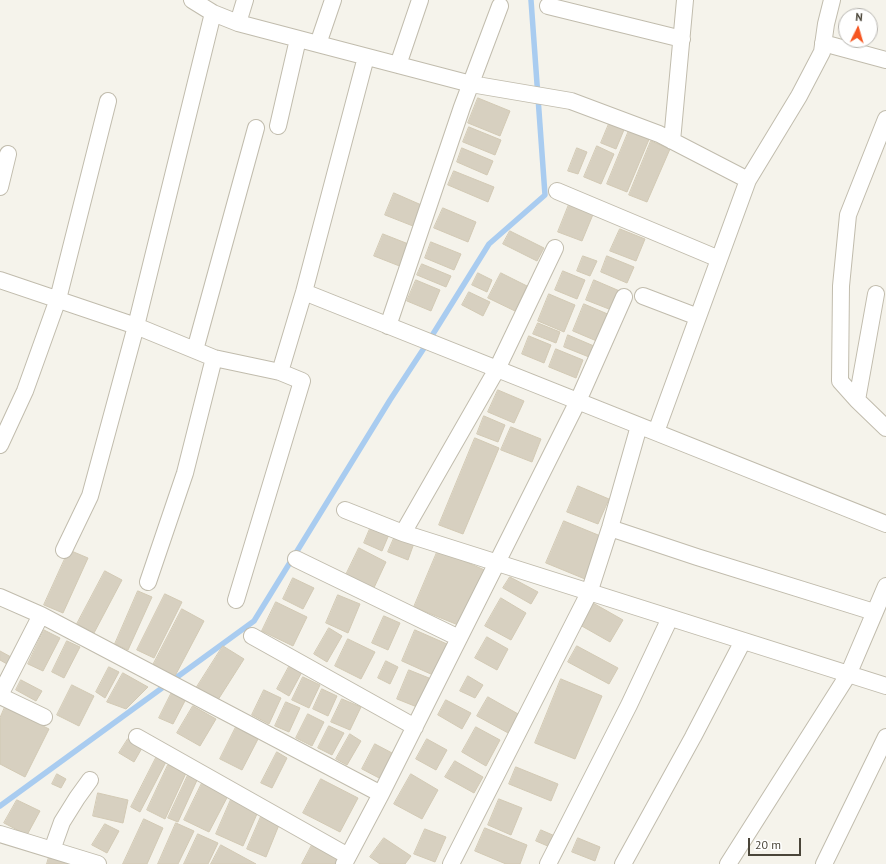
<!DOCTYPE html>
<html>
<head>
<meta charset="utf-8">
<style>
  body { margin:0 }
  #map { position:relative; width:886px; height:864px; overflow:hidden; background:#f5f3eb; font-family:"PT Sans",sans-serif }
  canvas { display:block }
  .north { position:absolute; left:838px; top:8px; width:40px; height:40px; box-sizing:border-box; background:#fff; border:1px solid #b7b5b0; border-radius:50%; rotate:5deg; font-size:11px; font-weight:700; line-height:16px; text-align:center; color:#4a4539 }
  .north::after { content:''; display:block; margin:auto; width:14px; height:18px; background:#f65621; clip-path:polygon(50% 0,100% 100%,50% 72%,0 100%) }
  .scale { position:absolute; left:748px; top:838px; width:53px; height:18px; box-sizing:border-box; border:2px solid #4a4539; border-top:0; padding-left:5px; font-size:12px; line-height:14px; white-space:nowrap; color:#4a4539; -webkit-text-stroke:3px #fff; paint-order:stroke }
</style>
</head>
<body>
<div id="map">
<canvas width="886" height="864"></canvas>
<div class="north">N</div>
<div class="scale">20 m</div>
</div>
<script>
const c = document.querySelector('canvas').getContext('2d');
c.lineJoin = 'round';
function trace(path, color, width, dash) {
  c.strokeStyle = color;
  c.lineWidth = width;
  c.lineCap = dash ? 'butt' : 'round';
  c.setLineDash(dash || []);
  c.stroke(path);
}
function fill(path, color) {
  c.fillStyle = color;
  c.fill(path, 'evenodd');
}
const stream = new Path2D(`
  M0 806 254 621 390 400 428 342 489 244 545 195 531 0`);
const building = new Path2D(`
  M478 98 510 111 500 136 468 123Z
  M611 119 626 125 616 149 601 143Z
  M469 127 501 140 495 155 463 142Z
  M630 128 650 137 627 192 607 184Z
  M651 141 670 149 647 202 629 195Z
  M597 146 614 154 601 184 584 177Z
  M462 148 493 161 487 175 457 162Z
  M577 148 587 152 578 174 568 171Z
  M454 171 494 187 488 202 448 185Z
  M394 193 426 207 418 228 385 215Z
  M570 202 594 212 582 241 558 232Z
  M443 208 476 222 468 242 434 228Z
  M620 229 645 239 636 261 610 251Z
  M510 231 544 248 537 261 503 244Z
  M383 234 411 245 402 267 374 256Z
  M431 242 461 254 454 270 425 258Z
  M583 256 597 261 590 276 577 271Z
  M607 256 634 267 627 283 601 272Z
  M422 264 451 276 446 287 417 275Z
  M563 271 585 280 577 299 555 290Z
  M478 273 492 280 487 292 472 285Z
  M501 273 527 286 515 311 488 298Z
  M416 280 440 290 431 311 407 301Z
  M594 280 622 292 614 311 586 300Z
  M469 292 490 302 483 316 462 305Z
  M549 294 575 305 564 332 538 321Z
  M584 304 610 315 599 342 573 331Z
  M538 323 560 332 556 343 533 334Z
  M568 335 594 346 589 357 564 347Z
  M529 336 551 345 544 363 522 354Z
  M556 349 583 360 576 378 549 367Z
  M498 390 524 401 514 423 488 412Z
  M484 416 505 425 498 442 477 434Z
  M511 427 541 439 532 462 501 450Z
  M475 438 499 448 463 534 439 525Z
  M578 486 609 499 598 524 567 512Z
  M564 521 603 537 585 579 546 563Z
  M372 524 390 532 382 551 364 543Z
  M395 536 414 543 408 560 388 552Z
  M359 548 386 562 372 592 344 579Z
  M69 550 88 558 63 613 44 605Z
  M438 550 487 571 463 627 414 607Z
  M105 571 122 580 94 633 77 624Z
  M510 577 538 592 531 604 503 588Z
  M293 578 314 588 303 609 283 599Z
  M138 591 152 597 128 650 115 644Z
  M165 594 182 602 154 658 137 650Z
  M338 595 360 604 348 633 326 623Z
  M501 598 526 613 511 640 485 626Z
  M276 602 307 617 293 646 262 631Z
  M593 603 623 620 610 642 580 625Z
  M182 609 204 621 175 676 153 665Z
  M384 616 400 623 388 650 372 643Z
  M329 628 342 636 327 662 314 654Z
  M44 630 60 638 43 671 28 664Z
  M415 630 447 644 433 675 402 661Z
  M487 637 508 649 497 670 475 658Z
  M348 639 375 652 361 679 335 666Z
  M67 641 80 647 64 678 52 672Z
  M223 646 244 659 216 703 195 690Z
  M577 646 618 668 609 684 568 662Z
  M0 651 11 657 7 664 0 660Z
  M386 661 398 667 390 684 378 678Z
  M291 663 303 670 289 696 277 689Z
  M109 667 119 672 105 698 96 692Z
  M409 670 429 678 417 707 397 699Z
  M123 673 148 687 126 709 107 702Z
  M468 676 483 685 475 698 460 691Z
  M303 677 320 685 309 708 292 700Z
  M561 679 602 696 575 759 535 743Z
  M21 680 42 691 36 701 16 690Z
  M72 685 94 696 79 726 57 715Z
  M322 689 337 696 328 716 313 709Z
  M173 690 187 697 173 724 159 718Z
  M264 690 281 698 269 724 252 715Z
  M488 697 520 715 510 734 477 716Z
  M342 699 361 707 350 730 331 722Z
  M446 700 471 713 462 729 438 715Z
  M286 702 300 708 289 732 275 726Z
  M193 706 216 719 200 746 177 733Z
  M5 707 49 729 25 777 0 764V718Z
  M308 714 324 722 312 746 296 738Z
  M329 726 344 733 332 755 318 748Z
  M236 727 258 739 242 770 220 759Z
  M476 727 500 740 486 766 462 752Z
  M350 734 361 741 347 765 336 759Z
  M128 739 142 748 134 762 119 753Z
  M427 739 447 750 436 770 416 759Z
  M375 744 394 754 381 779 362 769Z
  M277 752 287 758 272 788 261 783Z
  M158 754 168 758 140 812 131 807Z
  M455 761 483 777 474 793 445 777Z
  M168 765 186 773 165 819 147 810Z
  M516 767 558 784 551 801 509 784Z
  M189 773 198 778 178 822 168 818Z
  M57 774 66 779 61 788 52 784Z
  M411 774 438 790 422 819 394 804Z
  M204 779 230 792 209 832 184 820Z
  M321 779 358 798 340 832 303 813Z
  M98 793 128 800 123 823 93 816Z
  M233 795 260 807 243 846 216 834Z
  M499 799 522 808 511 835 488 825Z
  M17 800 40 811 27 835 4 823Z
  M263 812 281 820 266 857 247 849Z
  M144 819 163 828 147 864H123Z
  M176 823 194 831 178 864H158Z
  M105 824 119 831 107 853 92 845Z
  M485 828 527 845 520 864H506L475 851Z
  M425 829 446 837 435 862 414 854Z
  M541 830 555 836 550 847 536 841Z
  M198 834 218 843 208 864H184Z
  M384 838 411 856 405 864H380L370 857Z
  M578 838 600 847 595 861 572 852Z
  M221 845 256 864H211Z
  M312 845 340 860 338 864H302Z
  M49 857 73 864H47Z`);
const street = new Path2D(`
  M192 0 213 13 238 23 318 44 471 84 571 101 659 134 748 180 656 432
  M548 6 682 39
  M238 23 245 0
  M823 43 886 60
  M318 44 333 0
  M398 65 420 0
  M886 119 848 215 841 286 840 381 857 400 886 428
  M278 126 298 39
  M672 141 685 0
  M748 180 799 96 822 52 826 24 832 0
  M0 187 8 154
  M557 191 719 259
  M0 280 136 326 214 358 280 372 304 292 366 57
  M304 292 886 524
  M643 296 698 317
  M388 326 462 107 500 6
  M195 350 256 128
  M857 400 876 294
  M0 445 25 391 58 299 108 101
  M345 510 403 533 497 369 555 248
  M610 528 697 557 874 612
  M403 533 886 686
  M64 550 90 496 136 326 213 13
  M296 559 459 638
  M148 582 185 473 214 358
  M0 597 41 615 381 794
  M236 600 302 381 280 372
  M252 636 415 727
  M0 695 41 615
  M0 696 44 717
  M137 737 348 856
  M0 834 98 864
  M52 850 62 822 77 798 90 780
  M344 864 381 794 578 401 624 297
  M451 864 589 593 610 528 639 426
  M548 864 629 705 670 618
  M623 864 693 737 743 641
  M728 864 848 675 886 586
  M824 864 886 737`);
trace(stream, '#a9ccf0', 5.5);
fill(building, '#d7d0c0');
trace(building, '#d2c9b4', 1);
trace(street, '#c1bcad', 18);
trace(street, '#fff', 16);
</script>
</body>
</html>
